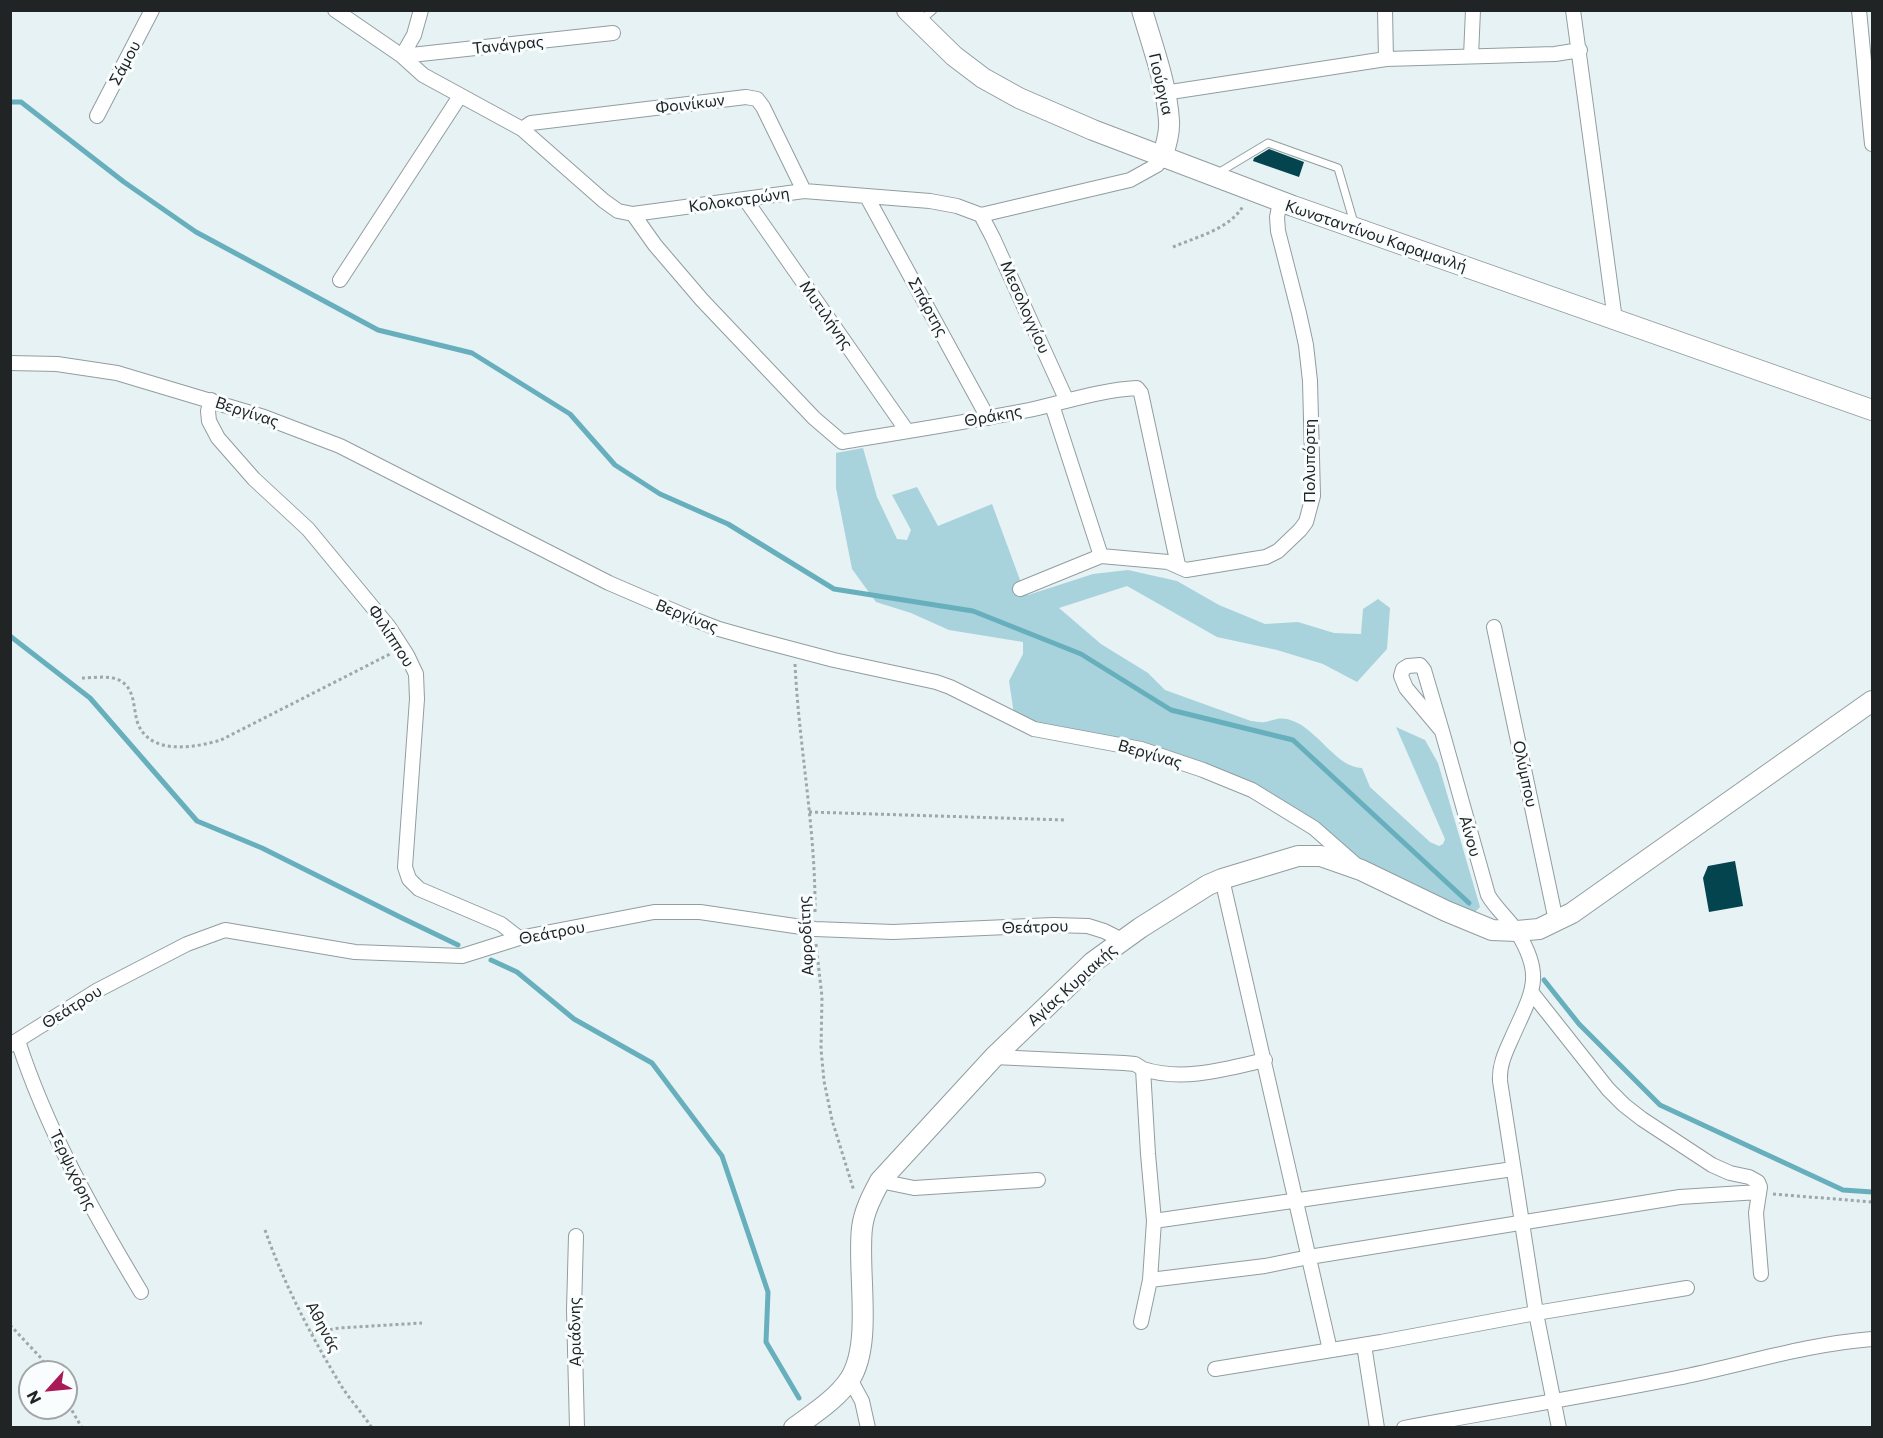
<!DOCTYPE html>
<html>
<head>
<meta charset="utf-8">
<style>
  body { margin:0 }
  #map { position:relative; width:1883px; height:1438px; overflow:hidden; background:#e6f2f4; font-family:Commissioner,sans-serif }
  canvas { display:block }
  .frame { position:absolute; inset:0; border:12px solid #202425; pointer-events:none }
  .north { position:absolute; left:18px; top:1360px; width:60px; height:60px; box-sizing:border-box; background:#f9fdfe; border:2px solid #a2a6a7; border-radius:50%; rotate:243deg; font-size:16px; font-weight:700; line-height:24px; text-align:center; color:#202425 }
  .north::after { content:''; display:block; margin:auto; width:21px; height:27px; background:#a91a58; clip-path:polygon(50% 0,100% 100%,50% 72%,0 100%) }
</style>
</head>
<body>
<div id="map">
<canvas width="1883" height="1438"></canvas>
<div class="frame"></div>
<div class="north">N</div>
</div>
<script>
const c = document.querySelector('canvas').getContext('2d');
c.lineJoin = 'round';
function fill(path, color) {
  c.fillStyle = color;
  c.fill(path, 'evenodd');
}
function trace(path, color, width, dash) {
  c.strokeStyle = color;
  c.lineWidth = width;
  c.lineCap = dash ? 'butt' : 'round';
  c.setLineDash(dash || []);
  c.stroke(path);
}
function write(font, color, halo, rows, align = 'center') {
  c.font = font + ' Commissioner,sans-serif';
  c.lineWidth = 6;
  c.setLineDash([]);
  c.textBaseline = 'middle';
  c.strokeStyle = halo;
  c.fillStyle = color;
  for (const [text, x, y, turn = 0] of rows) {
    c.save();
    c.translate(x, y);
    c.rotate((+turn || 0) * Math.PI / 180);
    c.textAlign = isNaN(turn) ? turn : align;
    if (halo) c.strokeText(text, 0, 0);
    c.fillText(text, 0, 0);
    c.restore();
  }
}
const green = new Path2D(`
  M863 448 877 497 897 539 907 540 911 530 892 495 917 487 938 526 992 504 1020 580 1028 595 1093 574 1128 570 1177 581 1219 605 1265 624 1298 622 1334 633 1361 634 1363 609 1378 599 1390 608 1387 649 1357 682 1323 664 1277 650 1217 637 1127 586 1059 608 1101 644 1148 673 1165 690 1251 721C1255 721 1261 723 1265 722 1276 720 1280 716 1293 721 1318 730 1337 768 1362 768L1370 787 1430 842 1439 846 1443 844 1445 839 1396 727 1425 740 1438 763 1480 907 1473 914 1362 867 1253 786 1035 726 1014 714 1009 681 1023 654V642L949 630 911 613 876 602 852 569 836 488V453Z`);
const stream = new Path2D(`
  M10 102H21L124 182 196 232 378 330 472 353 570 414 615 465 660 494 728 524 834 589 973 611 1081 654 1171 710 1293 740 1469 903
  M10 636 90 698 197 821 262 848 402 918 458 945
  M491 960 517 972 574 1019 652 1063 722 1156 768 1292 766 1342 799 1398
  M1544 980 1579 1024 1660 1105 1843 1190 1872 1192`);
const building = new Path2D(`
  M1269 149 1304 162 1299 177 1253 161 1254 158Z
  M1735 861 1743 906 1709 912 1703 878 1708 866Z`);
const path = new Path2D(`
  M1173 247C1196 237 1230 229 1243 206
  M795 664C799 747 816 830 815 914
  M82 678C93 678 108 675 119 680 135 688 133 706 137 721 148 756 194 748 221 740L390 654
  M809 812 1065 820
  M816 944 822 997 821 1049 824 1081 832 1120 854 1191
  M1773 1194 1872 1202
  M265 1230C284 1284 312 1338 342 1387 351 1401 363 1414 372 1428
  M10 1325 41 1358 49 1372
  M312 1333 339 1328 422 1323
  M66 1400 82 1428`);
const lane = new Path2D(`
  M920 21 933 10
  M1218 173 1268 143 1338 168 1354 223`);
const street = new Path2D(`
  M335 10 402 56 613 33
  M421 10 414 35 402 56 423 75 522 129 604 201 618 211 633 214 804 191 930 201 957 206 981 215 1130 180 1157 165 1162 158
  M1385 10 1386 59
  M1573 10 1615 320
  M1859 10 1872 144
  M1471 56 1473 10
  M1164 93 1386 59 1555 54 1580 50
  M97 116 152 10
  M522 129 531 123 746 97 757 99 763 107 804 191
  M867 197 988 418
  M745 199 907 431
  M633 214 655 245 702 300 814 418 842 442C904 432 967 422 1029 410 1065 402 1100 390 1137 388L1141 393 1178 565
  M981 215 993 238 1066 399
  M340 280 460 96
  M10 363 57 364 117 373 264 417 340 446 609 583 688 617 719 629 758 640 834 660 936 682 950 687 1034 729 1141 749 1203 770 1252 790 1314 828 1355 864
  M211 400 208 411 209 421 218 438 254 479 308 529 389 627 407 655 416 674 417 699 405 867 409 879 419 889 501 924 519 938
  M1052 405 1101 556
  M1020 589 1101 556 1168 562 1186 570 1266 557 1278 551 1300 530 1306 522 1313 496 1310 381 1306 345 1299 313 1278 231 1277 217 1280 202
  M1494 627 1556 921
  M1442 731 1424 670 1420 665 1408 666 1403 669 1401 676 1406 688 1442 731 1488 895C1496 909 1509 919 1517 932 1544 975 1533 991 1514 1033 1507 1049 1499 1063 1500 1081L1536 1313 1559 1428
  M1222 879 1330 1350
  M1532 993 1608 1089 1624 1105 1642 1119 1712 1165 1730 1173 1749 1177 1758 1182 1760 1187 1756 1213 1761 1274
  M18 1041C47 1130 93 1212 141 1292
  M10 1045 98 990 187 944 225 930 355 952 462 956 519 938 654 912H700L815 929 893 932 1053 925 1088 926 1104 931 1122 940
  M994 1057 1124 1063 1135 1064 1143 1069 1148 1154 1154 1221 1150 1280 1141 1322
  M1143 1069C1183 1082 1226 1069 1265 1060
  M880 1181 914 1188 1038 1180
  M1154 1221 1513 1169
  M576 1236 574 1310 577 1428
  M1150 1280 1265 1266 1309 1257 1680 1197 1759 1192
  M1364 1345 1377 1428
  M1215 1369 1381 1342 1536 1313 1687 1288
  M850 1379 862 1401 868 1428
  M1404 1428C1495 1411 1586 1396 1677 1378 1742 1365 1806 1344 1872 1339`);
const secondary = new Path2D(`
  M907 10 954 56 983 78 1019 98 1093 130 1293 206 1872 410
  M1142 10C1152 45 1167 85 1169 121 1170 133 1166 146 1162 158
  M794 1428C813 1414 837 1399 850 1379 873 1343 857 1271 862 1228 864 1211 872 1196 880 1181L994 1057 1093 962 1140 928 1208 885 1222 879 1298 856H1321L1361 870 1446 911 1492 930 1517 931 1539 929 1572 913 1872 701`);
const streetNames = [
  ["Τανάγρας",508,45,-6],
  ["Σάμου",125,63,-62],
  ["Γιούργια",1161,84,77],
  ["Φοινίκων",690,104,-7],
  ["Κολοκοτρώνη",739,200,-8],
  ["Κωνσταντίνου Καραμανλή",1376,236,19],
  ["Σπάρτης",928,307,61],
  ["Μεσολογγίου",1025,307,66],
  ["Μυτιλήνης",826,315,55],
  ["Βεργίνας",247,412,18],
  ["Θράκης",993,416,-11],
  ["Πολυπόρτη",1310,461,-90],
  ["Βεργίνας",687,616,21],
  ["Φιλίππου",391,636,57],
  ["Βεργίνας",1150,754,16],
  ["Ολύμπου",1525,774,78],
  ["Αίνου",1470,836,74],
  ["Θεάτρου",1035,927,-2],
  ["Θεάτρου",552,933,-11],
  ["Αφροδίτης",806,936,-93],
  ["Αγίας Κυριακής",1072,985,-42],
  ["Θεάτρου",72,1007,-32],
  ["Τερψιχόρης",73,1170,64],
  ["Αθηνάς",323,1327,62],
  ["Αριάδνης",575,1332,-91]
];
fill(green, '#a8d3dc');
trace(stream, '#67afbd', 5);
fill(building, '#03444e');
trace(lane, '#929d9f', 9);
trace(street, '#929d9f', 16);
trace(secondary, '#929d9f', 22);
trace(path, '#9ea7a9', 3, [3, 3]);
trace(lane, '#fff', 7);
trace(street, '#fff', 14);
trace(secondary, '#fff', 20);
write('16px', '#202425', '#f9fdfe', streetNames);
</script>
</body>
</html>
